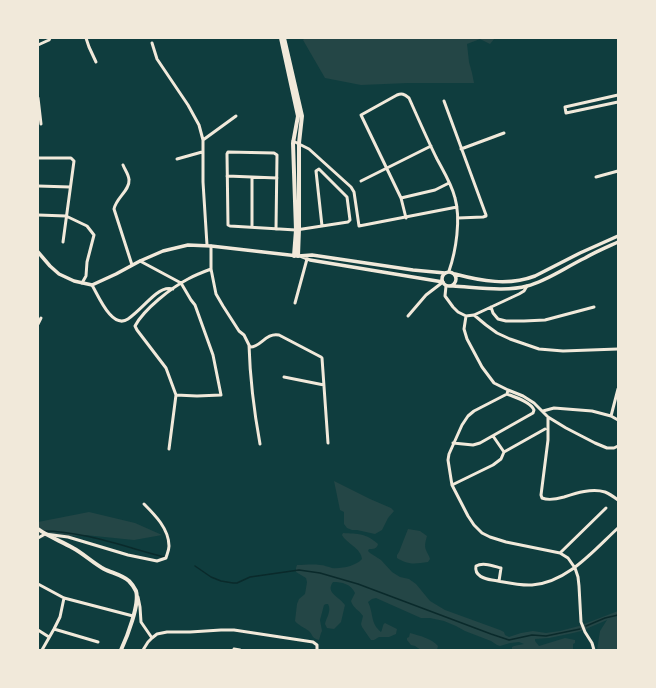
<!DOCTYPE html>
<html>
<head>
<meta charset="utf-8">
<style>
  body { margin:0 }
  #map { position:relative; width:656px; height:688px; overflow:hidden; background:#0f3d3e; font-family:"Work Sans",sans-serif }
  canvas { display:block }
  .frame { position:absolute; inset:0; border:39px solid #f1e9da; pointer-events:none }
</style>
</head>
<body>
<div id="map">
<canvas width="656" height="688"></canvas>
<div class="frame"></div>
</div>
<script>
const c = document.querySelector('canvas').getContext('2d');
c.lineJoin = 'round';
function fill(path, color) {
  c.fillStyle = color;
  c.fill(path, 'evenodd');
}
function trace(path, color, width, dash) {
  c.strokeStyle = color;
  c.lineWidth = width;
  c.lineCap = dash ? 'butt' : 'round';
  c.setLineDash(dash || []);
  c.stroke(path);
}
const green = new Path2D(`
  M305 38H495L490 44 480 39 467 44 469 62 472 73 474 83H408L361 85 325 78 303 40Z
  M334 481 370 499 391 508 394 511 388 518 382 530 375 534 357 530H352L347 528 344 524V512L340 510Z
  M89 512 135 523 162 535 134 540 85 535 42 538 38 540V522Z
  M408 529 420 531 427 536C426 540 424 545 426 550 427 553 429 555 430 559L428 562C415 564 408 565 397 558V555L399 552Z
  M343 533C358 534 366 533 378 544 377 549 373 549 369 549L368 551 370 553 381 560 392 572 400 577 409 579 416 584 430 601 445 610 500 630 504 632 505 635 509 637 521 633 533 631 546 633 560 631 579 626 618 611V647L616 650H597L600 631 607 620 581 631 573 633 549 638 535 639V641L539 646 565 638 575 640V643L573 644V649L585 650H512V647L514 646 524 644 519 642 510 643 500 646 497 645 491 641 465 631 456 626 444 621 430 618H421L376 598 372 599 368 602C374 614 370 623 381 632 383 629 382 625 385 623L397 629 396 634 389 637H379L374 640H371L362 627 361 624 363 616C359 610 353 608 351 601L355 593C351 584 342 582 333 582 325 593 339 596 345 605L341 622 334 629 327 628 325 624C326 618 332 611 328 604H326L324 605 320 620 322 631 321 633 319 640C311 638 313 635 309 631 304 627 299 626 295 621L297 604 299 599 305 594 307 582 306 578 296 572V568L297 565C304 565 312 564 320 565 324 565 328 567 332 568 341 569 356 566 362 559 361 548 347 544 342 535Z
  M410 633C420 636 431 638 438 646L437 650H421L415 646 411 645 407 640V638L409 637Z`);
const stream = new Path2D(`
  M43 531C83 531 125 547 164 557
  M195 566 211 577 221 581 233 583H237L250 577 299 570 320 573 358 584 491 634 509 640 532 635 546 636 580 629
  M586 626 605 618 618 615`);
const minor = new Path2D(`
  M86 38 89 47 96 62
  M152 43 157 59 188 105 199 125 203 140V182L207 245
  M38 45 49 40 50 38
  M618 95 565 107 566 113 618 102
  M38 98 41 124
  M444 101 486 215V216L483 217 458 218
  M203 140 236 116
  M293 141 309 149 351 187 354 192 359 226 457 207
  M461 149 504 133
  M38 158H71L74 161 63 242
  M177 159 202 152
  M123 165C125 170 129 175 129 180 130 190 116 198 114 209L132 265
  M227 176 277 178
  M596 177 618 171
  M361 181 431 146
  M38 186 70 187
  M401 198 435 190 449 183
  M38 215 66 216 87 226 94 235 87 262 86 276 82 283
  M406 218 401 198 361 115 397 95C402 93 404 94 409 98 418 118 427 139 437 159 444 172 452 185 455 198 461 219 456 251 449 271
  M252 227V177
  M276 229 277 155 274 153 228 152 227 154 228 225 230 226 296 230 348 222 350 220 347 197 319 169 316 171 322 226
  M211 246V269L216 294 223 306 239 331 244 335 250 347C260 348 266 332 279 335L321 357 322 358 328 443
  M140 261 181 283 191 300 195 305 213 355 221 395 197 396 176 395
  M92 285C98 295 112 330 128 319 138 312 146 302 156 294 161 290 166 287 173 289
  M446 286 445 296 453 307 458 312 466 316 474 315 519 294 524 291 527 286
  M295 303 307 259
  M491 307 493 313 498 319 506 321H524L545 320 594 307
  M474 315 486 325 497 333 510 339 539 349 563 351 618 349
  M408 316 426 295 443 282
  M466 316 464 329 467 339 482 367 494 383 508 390 523 396 534 403 548 417 566 428 595 443 607 448H614L618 446
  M38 324 41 318
  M249 345C250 378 254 411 260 444
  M284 377 324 385
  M508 390 507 394 474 411 468 416 462 425 449 454 448 460 451 479 452 485 468 516 474 525 482 533 490 537 506 542 560 553 568 558 575 568 578 577 579 586 581 622 585 632 592 643 594 650
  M543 411 554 408 592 411 611 416 618 420
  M611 416 618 389
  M548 417V440L541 495 542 498C549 501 557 499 564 497 576 493 592 488 605 492 610 494 614 497 618 500
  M453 443 473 445 480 443 533 413 534 410C531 402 515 397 507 394
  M169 449 176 395 166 368 137 330 135 326C144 309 171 288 188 279 195 275 203 272 211 269
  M504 452 545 429
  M452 485 493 465 501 459 504 452 493 436
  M38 538 45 534 68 537 128 555 157 561 166 558C167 554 169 550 169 546 169 529 155 515 144 504
  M560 553 606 508
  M499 581 501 568C493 566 483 562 476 566 474 576 485 579 492 580 504 582 521 586 532 585 567 583 594 550 618 528
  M38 584 64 598 133 616
  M138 597 140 607 141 622 152 638 157 634 167 632H190L221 630H234L313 642 317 645V650
  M54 629 98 642
  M38 630 49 637
  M234 649 240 650
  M42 650 54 629 60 617 64 598
  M143 650 148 642 152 638`);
const tertiary = new Path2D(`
  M38 252 50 266 59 274 74 281 92 285 116 274 140 261 163 251 188 245 211 246 298 256 312 255 413 270 445 273
  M300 256 310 260 443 282
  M442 279a7 7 0 1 1 14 0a7 7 0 1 1-14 0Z
  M455 274C481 281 509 286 535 276L580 253 618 236
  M453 286C474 287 507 292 527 286 547 281 566 267 585 258 595 252 607 247 618 242`);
const secondary = new Path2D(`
  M281 38 298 116 293 143 296 230 294 256
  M284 38 302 116 299 143V229L298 256
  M38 529C49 537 61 541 73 548 84 554 93 563 104 569 112 573 122 575 129 581 132 584 134 587 136 591 140 604 127 637 121 650`);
fill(green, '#244646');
trace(stream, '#0a2a2b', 1.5);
trace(minor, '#f1e9da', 3);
trace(tertiary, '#f1e9da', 3.5);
trace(secondary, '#f1e9da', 4);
</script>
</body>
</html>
